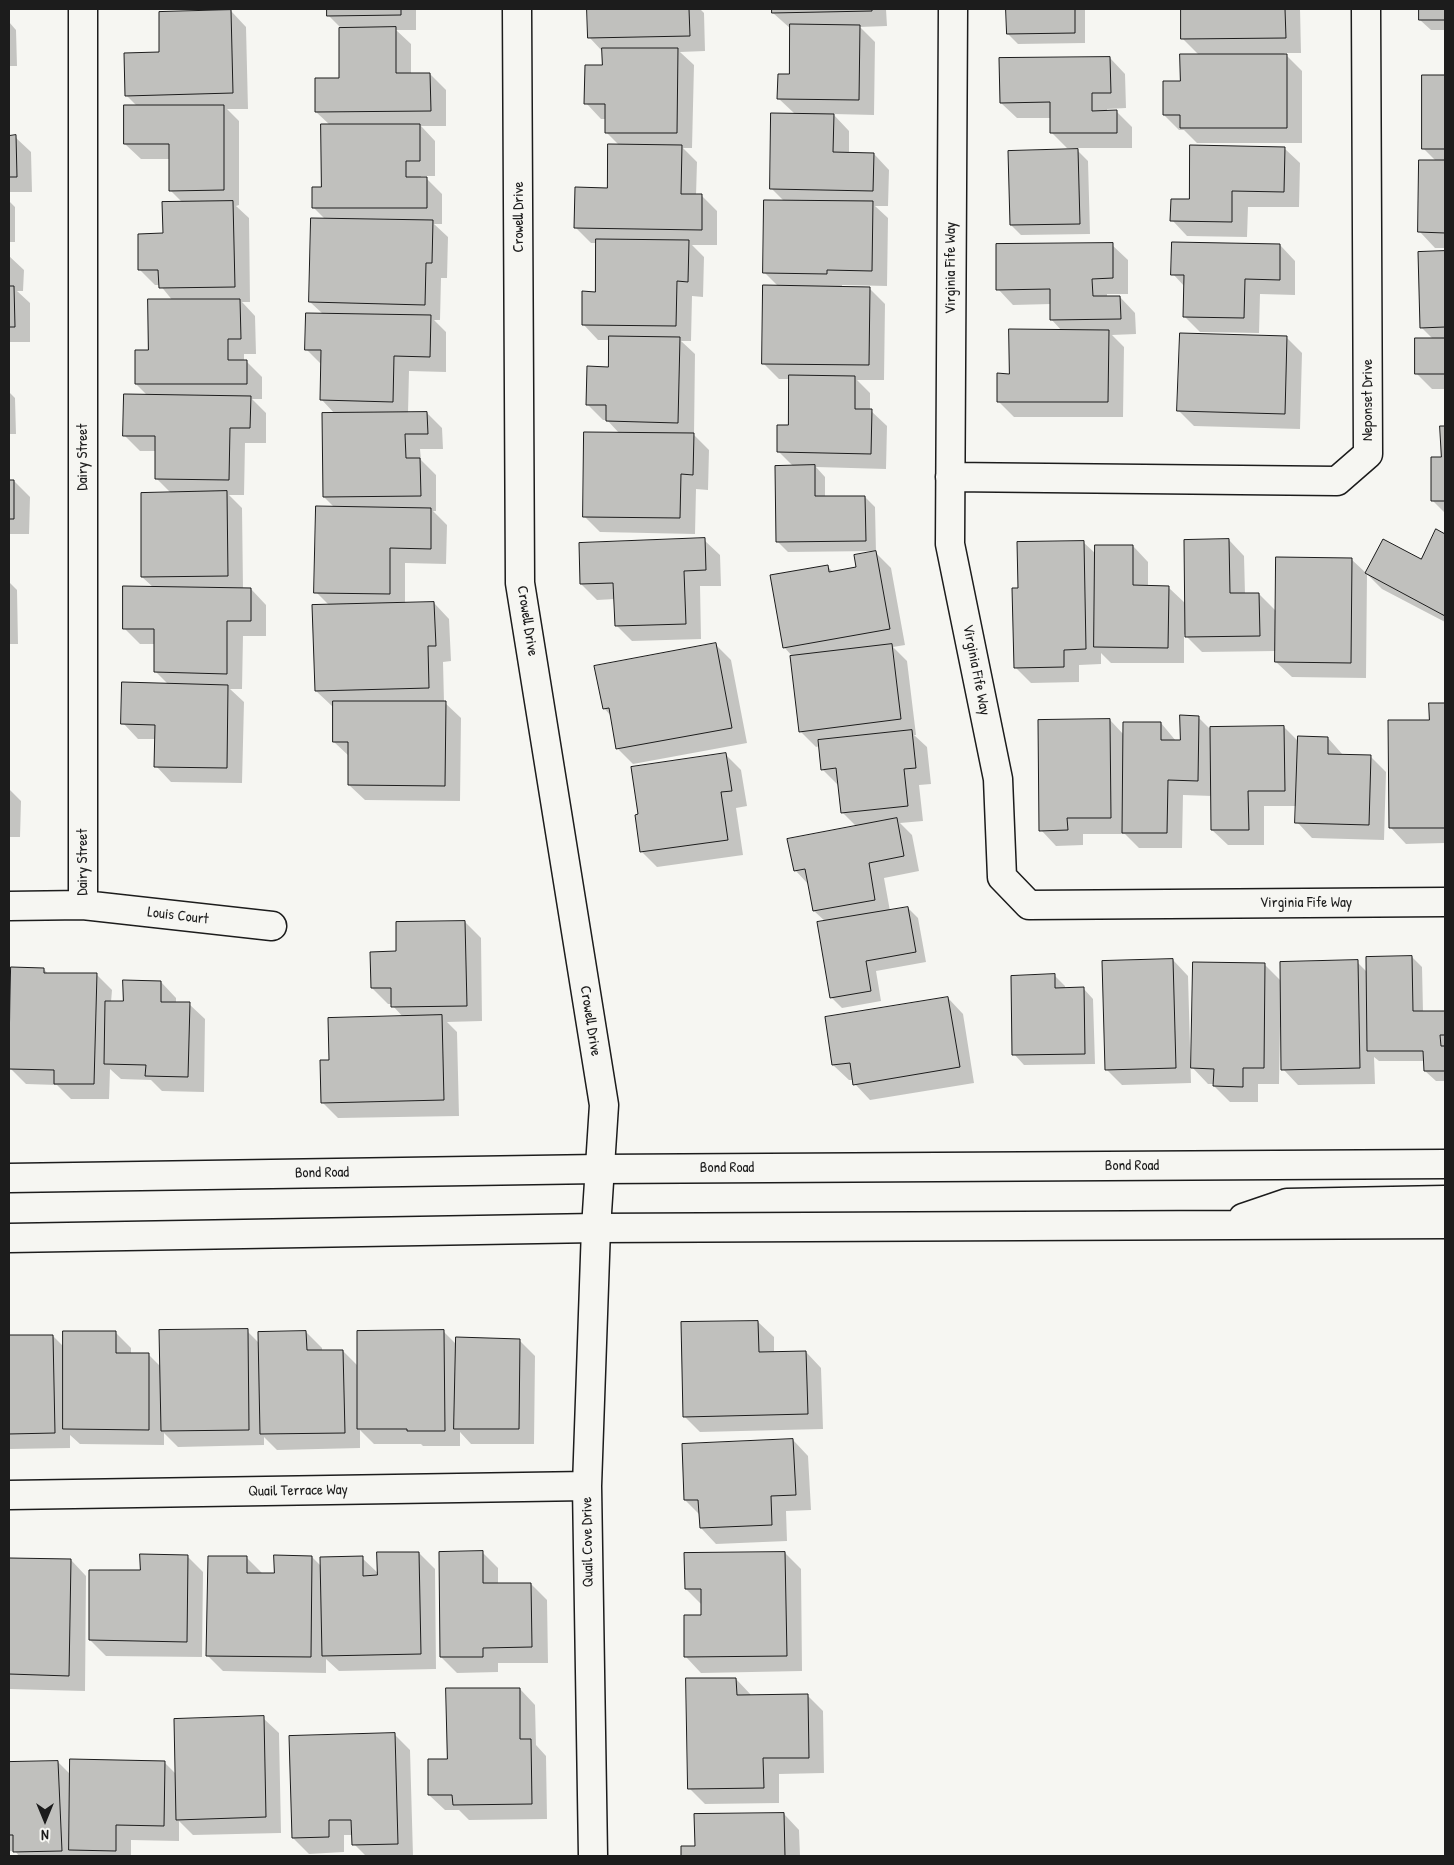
<!DOCTYPE html>
<html>
<head>
<meta charset="utf-8">
<style>
  body { margin:0 }
  #map { position:relative; width:1454px; height:1865px; overflow:hidden; background:#f6f6f2; font-family:"Patrick Hand",sans-serif }
  canvas { display:block }
  .frame { position:absolute; inset:0; border:10px solid #1c1c1c; pointer-events:none }
  .north { position:absolute; left:20px; top:1795px; width:50px; height:50px; -webkit-text-stroke:4px #f6f6f2; paint-order:stroke; rotate:180deg; font-size:14px; font-weight:700; line-height:20px; text-align:center; color:#1c1c1c }
  .north::after { content:''; display:block; margin:auto; width:18px; height:22px; background:#1c1c1c; clip-path:polygon(50% 0,100% 100%,50% 72%,0 100%) }
</style>
</head>
<body>
<div id="map">
<canvas width="1454" height="1865"></canvas>
<div class="frame"></div>
<div class="north">N</div>
</div>
<script>
const c = document.querySelector('canvas').getContext('2d');
c.lineJoin = 'round';
function fill(path, color) {
  c.fillStyle = color;
  c.fill(path, 'evenodd');
}
function trace(path, color, width, dash) {
  c.strokeStyle = color;
  c.lineWidth = width;
  c.lineCap = dash ? 'butt' : 'round';
  c.setLineDash(dash || []);
  c.stroke(path);
}
function write(font, color, halo, rows, align = 'center') {
  c.font = font + ' "Patrick Hand",sans-serif';
  c.lineWidth = 5;
  c.setLineDash([]);
  c.textBaseline = 'middle';
  c.strokeStyle = halo;
  c.fillStyle = color;
  for (const [text, x, y, turn = 0] of rows) {
    c.save();
    c.translate(x, y);
    c.rotate((+turn || 0) * Math.PI / 180);
    c.textAlign = isNaN(turn) ? turn : align;
    if (halo) c.strokeText(text, 0, 0);
    c.fillText(text, 0, 0);
    c.restore();
  }
}
const shadow = new Path2D(`
  M328 9H416V30H396L411 44V74H430L446 90V126H421L435 141V176H421V179H427L442 194V224H434L448 237 447 278H441L440 320H434L446 332V372L409 371 408 413H427L442 428 443 449H420L421 460 436 475V511H433L447 525 446 564 405 563V604L434 603 449 619 451 661 443 662 444 702 461 718 460 801 365 800 349 785V756L334 742V706H332L316 691 330 606 316 592 335 508 324 497 335 414 322 400V365L306 349 323 314 310 302 325 219 314 208 322 188 330 125 316 112 340 79 342 29 328 15Z
  M588 9H700L704 13 705 51 680 52 694 65 692 148H683L697 162 696 196H702L717 211V245H692L704 257 703 297 692 296 691 341H681L695 354 694 435 709 450 708 490 696 489 695 534 600 532 585 517 620 434 607 420H603L587 404 609 368 610 340H598L583 324 597 293V243H591L575 227 608 189 619 145 606 132V119H601L586 103 603 66V52L589 37Z
  M773 9H886L887 26 860 27 875 42 874 115 833 114 849 131V154H874L889 170 888 206H875L888 218 887 286 842 285V288H869L885 304 884 380H857L870 393V410L887 426 886 469 816 467 825 477V497H865L875 507 876 553 891 568 905 645 893 647 907 661 916 735H914L927 747 931 784 919 785 923 821 900 823 912 835 919 871 884 878 890 911 908 908 918 918 926 962 876 971 881 1001 842 1008 831 997 826 922 814 911 809 885 795 870 857 827 842 812 838 785 822 769 820 746 816 747 800 731 793 657 784 647 827 566 833 572 857 568 875 552V551L788 552 777 541 794 467 778 451 789 426 790 379H779L763 363 779 287 765 273 784 201 771 188 795 114 778 98 790 75 791 29 773 13Z
  M1008 9H1085V43L1018 44 1008 34Z
  M1180 9H1300L1301 53H1284L1302 71V143H1197L1184 130H1179L1164 115 1181 82 1200 56 1183 39 1182 11Z
  M1420 9H1445V30H1431L1420 20Z
  M231 11 246 27 248 109H227L239 121V205L236 206 249 218 250 302H242L255 316 256 354H244V361H246L262 377V399H252L266 413V443H245L244 495H229L242 508 243 589H251L266 605V636H243L242 689H230L244 702 242 783 171 782 156 766V739H138L123 723 169 685 155 671 156 644H140L124 628 153 587 142 577 171 493 156 478V451H140L124 435 148 396 136 384 173 301 160 285H155L140 270 183 203 170 190V159H141L125 144 137 106 126 95 161 53Z
  M9 22 16 30 17 66H9Z
  M1110 58 1125 74 1126 108 1107 109V112H1117L1132 127V148H1067L1052 133V118H1017L1001 103Z
  M1423 76H1445V248H1435L1420 232 1436 161 1424 149Z
  M9 137H15L31 152 32 192H9Z
  M1284 148 1300 163 1299 207H1248L1247 237 1187 236 1172 220 1190 200Z
  M1078 151 1088 161 1090 234 1021 235 1011 225Z
  M9 201 15 207V242H9Z
  M1112 245 1128 260V294H1107V297H1120L1135 313 1136 334 1112 335 1124 347 1123 417H1014L998 401 1010 375 1062 331 1051 319V304L1013 305 998 289Z
  M1280 245 1295 261V295L1260 294 1259 333 1200 332 1184 316 1185 287 1173 274Z
  M1445 252V389H1432L1416 373 1433 339 1421 327 1419 253Z
  M9 256 24 270 23 291H17L30 303V342H9Z
  M1286 337 1302 353 1300 429 1194 426 1178 410Z
  M9 392 15 398 16 434H9Z
  M1442 427H1445V513L1432 500 1442 458Z
  M9 481H14L30 497 29 534H9Z
  M1437 531 1445 535V622L1382 589 1367 574 1366 678 1292 677 1276 662V651L1202 652 1184 634V663H1111L1101 653V664L1079 665V682L1031 683 1015 667 1020 590 1083 542 1096 554 1133 546 1148 562V586L1168 587 1186 604 1229 540 1244 556 1245 594H1259L1277 612 1351 559 1366 573 1421 560Z
  M704 540 720 555 721 586H700L701 639 632 641 616 625 615 599 597 600 581 584Z
  M9 582 17 590 18 644H9Z
  M716 645 731 660 747 743 633 764 617 748 611 716 604 708Z
  M1430 705H1445V843L1406 844 1391 828 1431 721Z
  M1198 717 1209 728 1284 727 1299 742 1328 738 1343 755 1370 756 1386 772 1384 840 1312 838 1297 822V806H1264V845H1228L1212 830V796L1183 795 1182 848H1139L1125 834H1083V845L1056 846 1041 830 1110 720 1124 735 1161 723 1176 741H1181Z
  M725 754 741 770 747 806 736 808 743 855 657 867 642 852Z
  M9 789 21 801 20 837H9Z
  M465 922 481 938 482 1021 447 1022 457 1032 459 1116 338 1118 322 1102 330 1061 403 1017 393 1006V1004H388L372 988 398 952Z
  M1412 957 1422 967 1423 1012H1445V1081H1436L1425 1071V1061H1379L1374 1057 1375 1084 1298 1085 1283 1069 1282 1027H1280L1279 1084H1258V1102H1230L1214 1086V1084H1208L1191 1066 1265 965 1281 981 1357 962 1367 972Z
  M1173 960 1188 976 1191 1083 1122 1085 1106 1069Z
  M44 969 48 974H96L112 990 111 1002H124L161 982 176 998V1004H189L205 1019 204 1092 162 1091 151 1080 121 1079 110 1069 109 1099H71L57 1085 26 1084 9 1067V1086V1016L11 1019Z
  M1055 976 1065 986V989L1083 988 1093 999 1095 1064 1024 1065 1014 1054Z
  M948 998 963 1014 974 1083 870 1100 855 1084 854 1080H849L833 1065 826 1018Z
  M758 1322 774 1337V1353L806 1352 821 1368 823 1429 700 1432 684 1416Z
  M247 1331 259 1343 306 1332 322 1348V1351H343L358 1366 444 1332 457 1345 519 1340 535 1356 534 1444H471L460 1432V1446H423L421 1444H374L360 1430V1448L277 1450 264 1437V1445L178 1447 164 1433V1445L80 1444 70 1435V1448L9 1449V1337L53 1336 64 1347 115 1332 131 1348V1354H148L161 1367Z
  M793 1440 808 1456 811 1510 786 1511 787 1541 716 1544 701 1528 700 1515 685 1500Z
  M482 1552 498 1568V1584H531L547 1600 548 1663H498V1672L457 1673 441 1657Z
  M419 1553 435 1569 436 1669 339 1671 326 1659V1673L223 1671 208 1656 247 1558 262 1573 275 1575 312 1557 321 1566 362 1558 378 1573Z
  M785 1553 801 1569 802 1671 701 1673 686 1657 703 1617 702 1605 686 1589Z
  M187 1556 203 1572 202 1657 106 1656 90 1640 141 1571Z
  M9 1559 71 1560 86 1576 85 1691 9 1689Z
  M736 1679 752 1696 807 1695 823 1711 824 1773 779 1774V1803L705 1804 689 1788Z
  M520 1689 535 1705 536 1745 546 1756 547 1819 469 1820 459 1810H445L429 1795 448 1760Z
  M263 1718 279 1733 281 1833 193 1835 179 1821V1841L131 1840V1856H19L15 1851H9V1763L58 1762 71 1775 164 1762 176 1774Z
  M395 1735 410 1750 413 1856H366L354 1844 353 1835H344V1852L309 1854 293 1838Z
  M784 1814 799 1830 800 1856H683L682 1847H696Z`);
const building = new Path2D(`
  M327 9H401V15L327 16Z
  M587 9H689L690 36 588 38Z
  M772 9H872V11L772 13Z
  M1006 9H1075V33L1007 34Z
  M1181 9H1285L1286 38 1181 39Z
  M1419 9H1445V20H1419Z
  M231 10 233 93 125 96 124 53 159 52V12Z
  M790 24 860 25 859 100 777 99 778 74H789Z
  M396 27V73H430L431 111 315 112V78H339V28Z
  M602 48H678L677 133H605V104H584L585 65H602Z
  M1180 54H1287V128H1180V115H1163V81H1180Z
  M1110 57 1111 93H1092V111L1117 110V133H1050V102L1000 103 999 58Z
  M1422 75H1445V149H1422Z
  M124 105H224V190L169 191V144H124Z
  M771 113 834 114 833 152 874 153 873 191 770 189Z
  M321 124H420V161H406V177H427V208H312V187H321Z
  M16 135 17 177H9V136Z
  M608 144 682 145 681 194H702V230L574 228 575 187 607 188Z
  M1190 145 1285 147 1284 192 1232 191V222L1170 221 1171 199H1189Z
  M1078 149 1080 224 1010 225 1008 151Z
  M1419 160H1445V233L1418 232Z
  M764 200 873 201 872 271 827 270V274L763 273Z
  M233 201 235 287 159 288 158 270H138V234L163 233 162 202Z
  M311 218 433 220 432 263H426L425 305 309 302Z
  M596 239 689 240 688 282 677 281 676 326 582 325V291L595 292Z
  M1172 242 1280 244V280L1245 279 1244 318 1183 317 1184 275H1171Z
  M1113 243V278L1092 279 1093 296H1120L1121 319 1050 320V289L996 290V244Z
  M1445 251V327L1420 328 1418 252Z
  M763 285 870 287 869 365 762 364Z
  M9 286H14L15 327H9Z
  M148 299H240L241 339H228V360H247V384H135V350H148Z
  M306 313 431 315 430 357 394 356 393 402 320 400 321 350H305Z
  M1009 329 1109 330 1108 402H997V373L1009 374Z
  M1180 333 1287 336 1285 414 1177 411Z
  M609 336 680 337 678 423 606 421V405H586L587 366 608 367Z
  M1415 338H1445V374H1415Z
  M789 375 855 376V409H872L871 454 777 452V425H788Z
  M124 394 251 396 250 428H230L229 480 155 479V436H123Z
  M427 412 428 434H405L406 458H420L421 496 323 497 322 413Z
  M1440 426H1445V501H1431V457H1441Z
  M584 432 694 433 693 475 681 474 680 518 583 517Z
  M815 465V496H865L866 541 776 542 775 466Z
  M9 480H14V519H9Z
  M227 491 228 576 141 577V493Z
  M316 506 431 508V549L390 548V594L314 593Z
  M1436 529 1445 534V616L1365 573 1383 539 1421 559Z
  M705 538 706 570 684 571 686 624 615 626 613 583 580 584 579 543Z
  M1229 539 1230 593H1259L1260 636 1185 637 1184 540Z
  M1084 541 1086 649 1064 650V667L1014 668 1012 588H1018L1017 542Z
  M1095 545H1133V585L1169 586 1168 648 1094 647Z
  M876 551 890 629 783 648 770 575 828 565 829 572 856 567 854 555Z
  M1276 557 1352 558 1351 663 1275 662Z
  M123 586 251 588V621H227V674L154 672V629H123Z
  M434 602 436 646H428L429 688 315 691 312 605Z
  M716 643 732 728 616 749 609 708 603 709 594 666Z
  M892 644 901 719 799 732 790 656Z
  M122 682 228 685 227 768 154 767 155 725 121 724Z
  M333 701H446L445 786 348 785V742H333Z
  M1429 703H1445V828H1389L1388 720H1429Z
  M1180 715 1199 716 1198 781 1168 780 1167 833H1122L1123 722H1161V740H1180Z
  M1110 719 1111 818H1067L1068 830 1039 831 1038 720Z
  M1284 726 1285 791H1248L1249 830H1211L1210 727Z
  M912 730 916 768 904 769 908 806 841 813 836 768 821 770 818 740Z
  M1298 736 1328 737V754L1371 755 1369 825 1295 823Z
  M726 753 732 791 721 792 728 840 640 852 635 815 638 814 631 767Z
  M897 818 904 856 869 863 875 900 813 911 805 869 794 871 787 839Z
  M908 907 916 952 866 961 871 991 830 998 817 922Z
  M465 921 467 1006 391 1007V988H371L370 952 396 951V922Z
  M1412 956 1413 1011H1445V1035H1440L1441 1046H1445V1071H1424L1423 1051H1367L1366 957Z
  M1173 959 1176 1068 1105 1070 1102 961Z
  M1358 960 1360 1068 1281 1070 1280 962Z
  M1193 962 1265 963 1264 1068H1243V1087L1213 1086 1214 1069 1191 1068Z
  M11 967 44 968V973H97L94 1084H54V1070L9 1069Z
  M1055 974V988L1084 987 1085 1054 1012 1055 1011 976Z
  M123 980 161 981V1002H190L188 1077 145 1076 146 1065 104 1064 105 1001H123Z
  M948 997 960 1067 853 1085 850 1063 832 1065 825 1017Z
  M442 1015 444 1100 321 1103 320 1060H329L328 1018Z
  M758 1321 759 1352 806 1351 808 1414 683 1417 681 1322Z
  M248 1329 249 1430 161 1431 159 1330Z
  M444 1330 445 1431H407V1429H357V1331Z
  M63 1331H116V1353H149V1430L63 1429Z
  M306 1331 307 1350H343L345 1433 260 1434 258 1332Z
  M9 1335H53L55 1433 9 1434Z
  M456 1337 520 1339 519 1429H454Z
  M793 1439 796 1495 771 1496 772 1525 700 1528 698 1500H684L682 1444Z
  M483 1551V1583H531L532 1647 483 1648V1657H440L439 1552Z
  M377 1552H419L421 1654 322 1656 320 1557 363 1556V1576L377 1575Z
  M785 1552 787 1656 684 1657V1615H701V1589H685L684 1553Z
  M140 1554 188 1555 187 1642 89 1640V1570H140Z
  M274 1555 312 1556 311 1657 206 1656 208 1556H247V1573H274Z
  M9 1558 71 1559 69 1676 9 1674Z
  M686 1678H736L737 1695 808 1694 809 1758H763L764 1788 688 1789Z
  M446 1688H520V1739H531L532 1804 453 1805 452 1795H428V1759H447Z
  M264 1716 266 1817 176 1820 174 1719Z
  M395 1733 398 1844 352 1845 351 1820H329V1837L292 1838 289 1736Z
  M70 1759 165 1761 164 1826 116 1825V1851L69 1850Z
  M58 1761 62 1851 13 1852V1835H9V1762Z
  M784 1813 785 1856H681V1846H695L694 1814Z`);
const street = new Path2D(`
  M83 9V905
  M953 9 950 544 998 779 1002 877 1029 905 1445 902
  M950 477 1337 481 1368 454 1366 9
  M9 906 83 905 272 926
  M9 1495 587 1486
  M593 1856 587 1486 596 1228`);
const secondary = new Path2D(`
  M517 9 520 583 604 1105 596 1228`);
const primary = new Path2D(`
  M9 1178 599 1169 1445 1164
  M1243 1218 1287 1203 1445 1200
  M9 1238 596 1228 1445 1224`);
const streetNames = [
  ["Crowell Drive",519,217,-90],
  ["Virginia Fife Way",951,268,-90],
  ["Neponset Drive",1368,400,-90],
  ["Dairy Street",83,457,-90],
  ["Crowell Drive",527,621,81],
  ["Virginia Fife Way",976,670,79],
  ["Dairy Street",83,862,-90],
  ["Virginia Fife Way",1306,903],
  ["Louis Court",178,916,7],
  ["Crowell Drive",590,1021,81],
  ["Bond Road",1132,1166],
  ["Bond Road",727,1168],
  ["Bond Road",322,1173,-1],
  ["Quail Terrace Way",298,1491,-1],
  ["Quail Cove Drive",588,1542,-91]
];
fill(shadow, '#0003');
fill(building, '#c0c0bd');
trace(building, '#1c1c1c', 1);
trace(street, '#1c1c1c', 31);
trace(secondary, '#1c1c1c', 31);
trace(primary, '#1c1c1c', 31);
trace(street, '#f6f6f2', 28);
trace(secondary, '#f6f6f2', 28);
trace(primary, '#f6f6f2', 28);
write('15px', '#1c1c1c', '#f6f6f2', streetNames);
</script>
</body>
</html>
